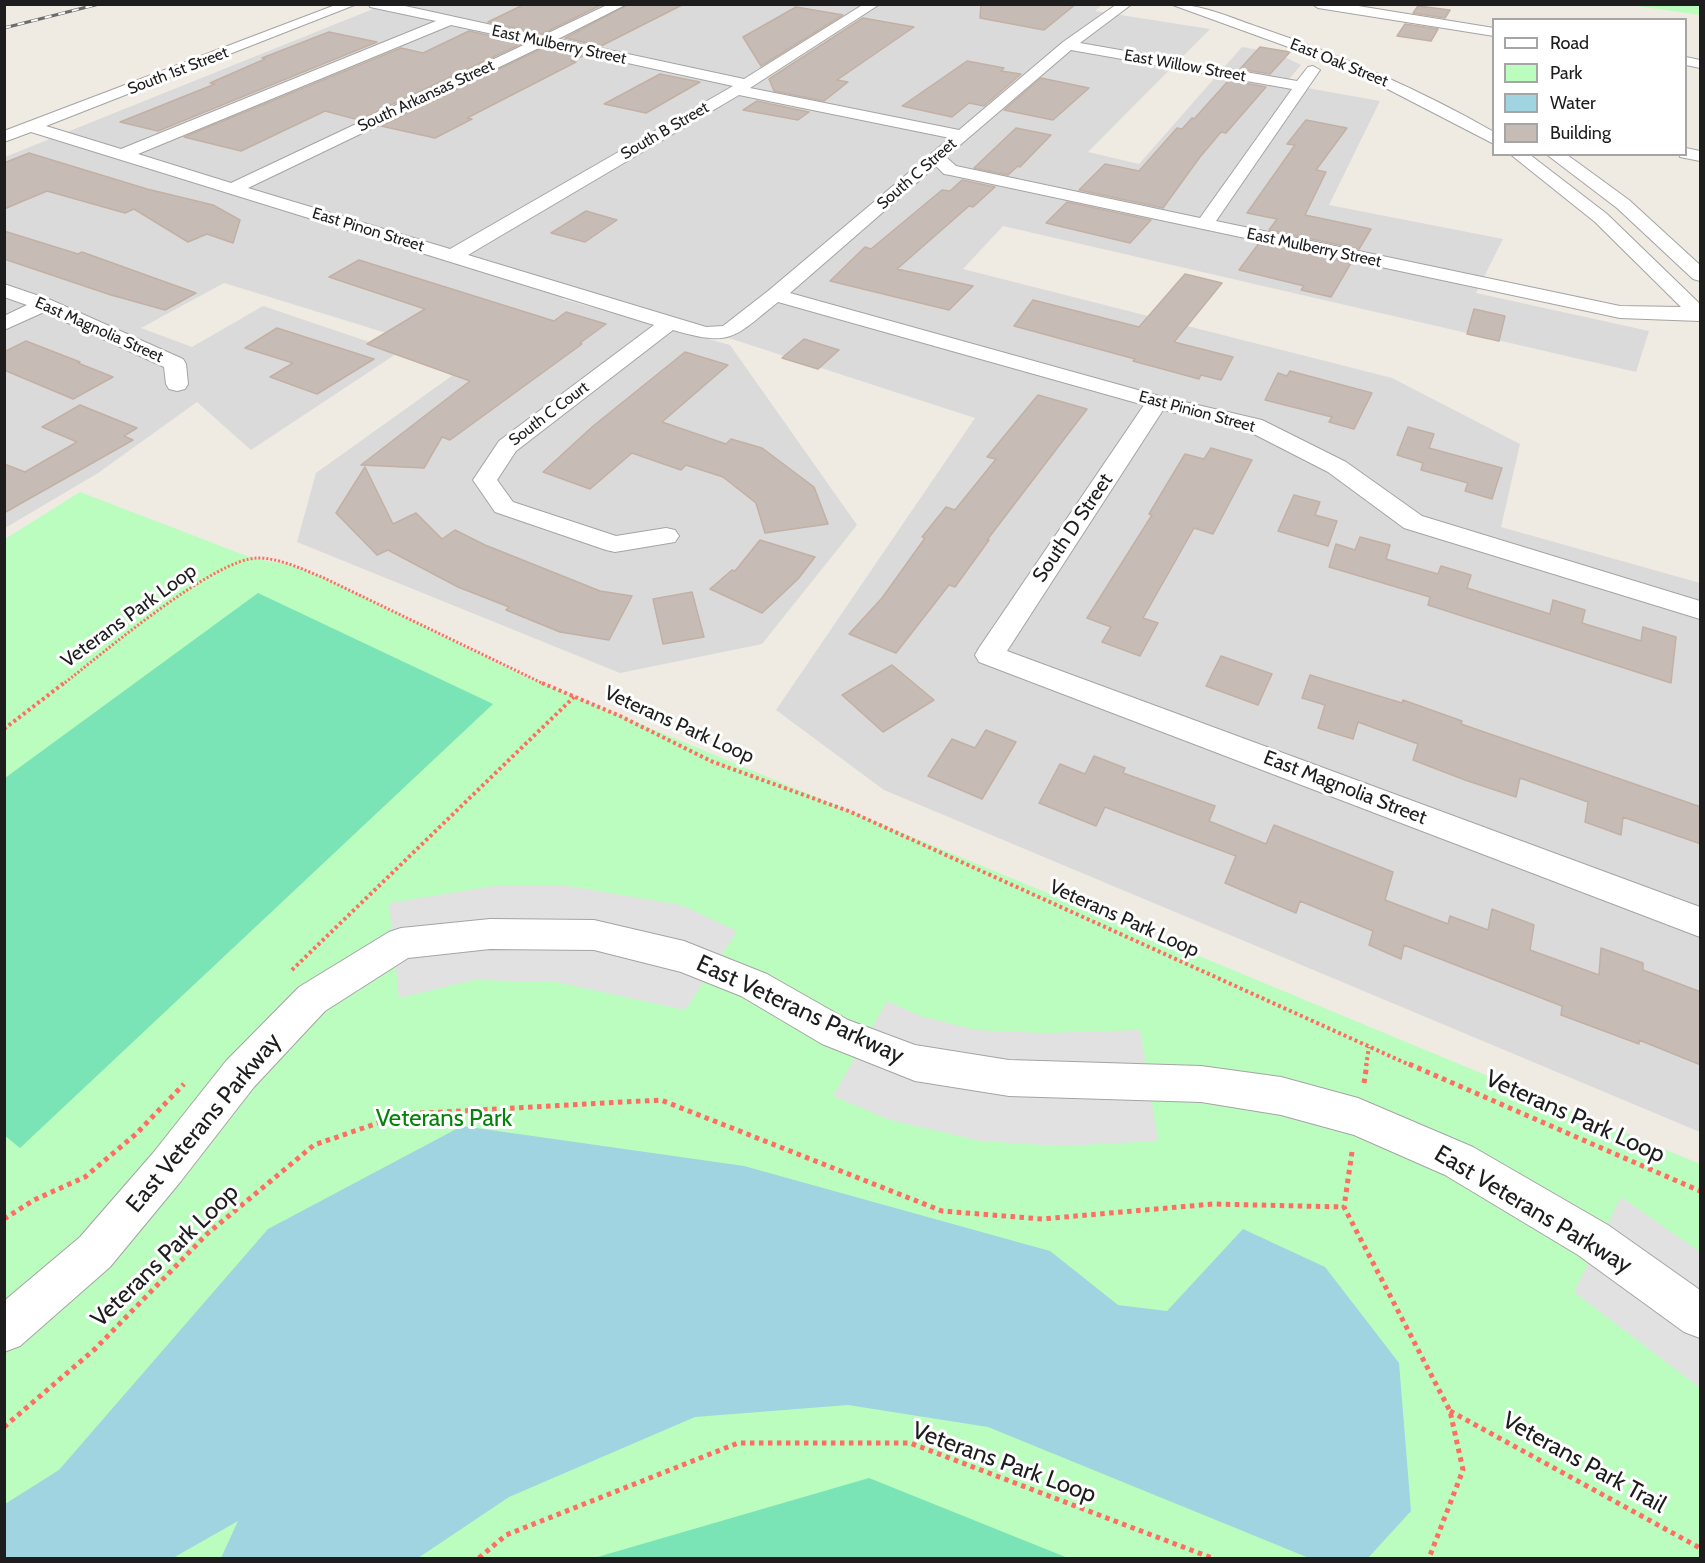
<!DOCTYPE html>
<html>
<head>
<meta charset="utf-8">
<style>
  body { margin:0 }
  #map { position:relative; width:1705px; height:1563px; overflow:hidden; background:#efeae2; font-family:Cabin,sans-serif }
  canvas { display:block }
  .frame { position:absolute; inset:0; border:6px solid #1d1d1d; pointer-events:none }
  .legend { position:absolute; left:1492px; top:18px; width:195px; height:138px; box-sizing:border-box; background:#fff; border:2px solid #a5a5a5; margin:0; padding:8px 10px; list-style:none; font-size:18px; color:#1d1d1d }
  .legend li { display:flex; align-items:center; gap:12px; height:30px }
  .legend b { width:30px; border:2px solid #a5a5a5 }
</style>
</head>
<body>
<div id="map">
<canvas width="1705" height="1563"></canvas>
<div class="frame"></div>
<ul class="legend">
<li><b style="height:8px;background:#fff"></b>Road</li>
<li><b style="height:16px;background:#bbfdbe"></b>Park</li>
<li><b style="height:16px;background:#9fd4e0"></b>Water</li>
<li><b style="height:16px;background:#c7bcb5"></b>Building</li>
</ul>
</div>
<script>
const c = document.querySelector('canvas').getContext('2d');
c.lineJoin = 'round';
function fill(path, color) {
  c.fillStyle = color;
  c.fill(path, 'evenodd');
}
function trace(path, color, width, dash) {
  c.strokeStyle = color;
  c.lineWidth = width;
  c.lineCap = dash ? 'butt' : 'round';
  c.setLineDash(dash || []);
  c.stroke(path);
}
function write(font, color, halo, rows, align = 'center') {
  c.font = font + ' Cabin,sans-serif';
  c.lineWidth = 6;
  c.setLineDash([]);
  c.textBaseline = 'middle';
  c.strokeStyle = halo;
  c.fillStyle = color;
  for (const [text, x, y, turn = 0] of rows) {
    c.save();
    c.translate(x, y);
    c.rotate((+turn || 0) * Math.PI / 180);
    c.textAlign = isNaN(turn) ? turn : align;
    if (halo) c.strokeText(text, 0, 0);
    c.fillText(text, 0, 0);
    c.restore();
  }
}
const residential = new Path2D(`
  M1103 4 1095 11 1210 29 1088 152 1139 164 1242 47 1277 53 1301 65 1285 84 1380 101 1329 205 1503 239 1476 293 1649 331 1636 372 1003 226 963 269 1392 378 1520 444 1501 527 1700 583V1132L884 790 776 710 975 418 575 288 562 299 730 345 857 525 762 644 620 673 297 542 316 473 474 360 224 283 141 328 192 347 263 306 399 352 251 450 197 402 98 473 5 528V157L383 5Z`);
const park = new Path2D(`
  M1630 5H1700V15Z
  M80 492 252 558 290 565 324 578 527 677 1700 1164V1558H5V539Z`);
const pitch = new Path2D(`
  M258 593 493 704 20 1148 4 1135 5 778Z
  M869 1478 1068 1558H594Z`);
const parking = new Path2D(`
  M562 885 681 905 737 931 685 1010 556 982 474 980 399 998 389 903 494 886Z
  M887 1001 920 1016 976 1030 1044 1033 1140 1030 1158 1141 1061 1146 981 1141 890 1120 833 1096Z
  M1621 1197 1700 1252V1388L1574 1292Z`);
const water = new Path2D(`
  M462 1126 744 1166 1050 1251 1118 1305 1167 1311 1243 1229 1325 1267 1399 1363 1411 1511 1368 1558H1309L988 1427 848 1405 695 1417 509 1497 418 1558H221L238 1521 173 1558H5V1504L59 1470 268 1229Z`);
const building = new Path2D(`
  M525 4H603L542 34 488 22Z
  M629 4H684L601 46 565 38Z
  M981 4H1076L1044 30 980 18Z
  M1418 6 1450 10 1445 18 1413 13Z
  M796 7 843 15 761 66 743 37Z
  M863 18 914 27 837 80 848 82 824 101 774 91 769 79Z
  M1405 24 1438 29 1431 41 1397 36Z
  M469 31 523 43 359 120 325 111 241 151 184 137 401 48 423 53Z
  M329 32 377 42 158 131 120 122 215 84 210 83 265 59 262 58Z
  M545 47 583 56 571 61 576 62 467 118 472 119 435 138 381 126Z
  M1260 47 1290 52 1270 74 1240 69Z
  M967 61 1004 68 1001 71 1021 74 984 106 969 103 952 117 902 106Z
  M660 74 700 82 646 113 604 104Z
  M1041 78 1089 88 1053 120 1004 110Z
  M1229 80 1266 87 1226 133 1221 132 1200 157 1163 208 1079 190 1105 164 1139 171 1177 128 1182 129 1192 118 1194 119Z
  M757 101 809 112 798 120 743 110Z
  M1306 120 1347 128 1316 170 1326 172 1305 215 1371 229 1359 249 1269 230 1277 219 1247 213 1295 145 1287 144Z
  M1016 128 1051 135 1020 167 1018 166 1008 175 974 168Z
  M29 153 147 189 213 205 240 220 233 243 207 234 188 242 134 209 125 213 47 191 4 209V163Z
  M962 180 995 187 973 207 969 206 897 269 973 286 949 310 830 281 865 247 871 249 942 190 950 191Z
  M1067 202 1151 220 1130 243 1046 223Z
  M586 211 617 220 585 242 551 233Z
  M4 231 78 254 82 252 196 293 165 310 111 295 4 259Z
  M1259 243 1351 263 1331 297 1301 290 1304 286 1239 270Z
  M359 260 554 321 566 312 606 324 580 343 582 344 450 440 442 437 424 468 361 465 470 381 367 344 425 309 329 277Z
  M1185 274 1222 283 1174 342 1233 357 1221 380 1201 375 1199 379 1133 361 1135 359 1014 326 1033 300 1139 327Z
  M1474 309 1505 316 1499 341 1467 334Z
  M277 328 374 359 317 394 270 377 293 363 245 348Z
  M804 339 839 350 818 369 782 358Z
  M26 341 80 362 78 363 113 377 73 399 4 370V352Z
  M685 352 728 365 662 422 726 444 731 439 762 448 814 487 828 524 765 533 756 503 723 477 686 465 681 470 632 453 590 489 543 472 592 427Z
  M1290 371 1372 393 1354 429 1329 422 1332 417 1265 400 1278 373 1287 376Z
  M1038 395 1087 409 987 540H989L955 587 949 585 896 653 849 634 882 598 925 538 922 537 946 507 955 510 996 459 987 457Z
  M80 405 137 428 124 436 133 440 4 513V464L25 472 77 442 42 427Z
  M1408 427 1434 434 1429 448 1502 468 1492 499 1465 491 1468 483 1421 470 1423 463 1397 455Z
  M1211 448 1252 460 1213 534 1194 528 1143 618 1158 623 1140 656 1102 642 1111 627 1087 618 1152 515 1149 514 1185 454 1204 459Z
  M365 467 393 524 416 513 442 539 455 530 485 545 600 591 632 596 609 640 560 632 506 610 509 607 458 587 388 550 377 555 336 513Z
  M1294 495 1320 502 1315 515 1337 521 1328 546 1278 531Z
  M1360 537 1390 545 1386 559 1438 574 1441 566 1471 575 1467 588 1550 614 1553 600 1585 610 1582 623 1641 641 1643 627 1676 637 1671 683 1428 605 1430 597 1329 567 1336 544 1355 550Z
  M760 540 815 557 798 579 762 613 710 589 732 570 735 571Z
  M692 592 704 637 663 644 653 599Z
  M1221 656 1272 674 1258 705 1206 686Z
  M892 665 934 700 883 732 842 695Z
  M1310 675 1402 703 1403 700 1462 721 1461 724 1701 807V844L1623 817 1621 835 1585 822 1588 802 1520 778 1516 797 1465 780 1413 760 1418 744 1358 722 1353 739 1318 728 1325 705 1302 698Z
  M986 730 1016 742 982 799 928 776 952 739 975 748Z
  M1094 756 1125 768 1123 773 1215 806 1209 821 1266 844 1274 825 1393 872 1385 900 1448 924 1450 916 1488 930 1492 909 1534 925 1530 950 1599 975 1601 948 1643 963V970L1701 992V1065L1639 1040V1044L1561 1015 1562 1006 1404 945 1401 959 1369 945 1373 931 1300 901 1296 913 1225 883 1236 856 1105 807 1096 826 1039 803 1060 764 1085 774Z`);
const pathFar2 = new Path2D(`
  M62 685C101 655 214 558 258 558 280 558 304 570 324 578L546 685`);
const pathFar1 = new Path2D(`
  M542 683 620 716 713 762 851 812 1412 1066
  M4 729 64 683
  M292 970 574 697
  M1366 1066 1369 1047`);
const path = new Path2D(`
  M1409 1064 1700 1191
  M1364 1083 1367 1064
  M1352 1152 1344 1207 1450 1411 1463 1470 1429 1558
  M4 1219 34 1200 85 1177 136 1134 184 1084
  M1450 1411 1700 1548
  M4 1427 95 1349 207 1234 314 1145 404 1114 661 1100 942 1211 1042 1219 1213 1204 1344 1207
  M479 1558 506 1535 738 1443H910L1212 1558`);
const minor = new Path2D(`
  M338 4H357L46 126 121 149 436 21 370 7 369 4H396L542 36 609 4H627L558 39 744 79 864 4H880L750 88 959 130 1063 42 1117 4H1132L1080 43 1297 81 1308 67 1313 66 1320 70 1216 221 1620 306 1681 307 1595 222 1510 154H1529L1607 214 1700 304V321L1620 318 950 175 944 174 936 166 790 293 1163 397 1262 420 1346 462 1422 516 1700 601V619L1404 528 1328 472 1246 430 1163 410 1007 651 1700 907V937L979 662 975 655 979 648 1144 405 778 302C733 338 732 347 673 330L516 451 497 480 513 502 616 536 666 528 675 530 679 536 675 542 615 552 606 550 495 512 473 480 499 441 654 325 31 132 4 142V131ZM451 25 530 42 231 183 138 154ZM545 45 733 86 450 249 248 188ZM1071 50 1292 89 1200 218 956 166 946 157ZM739 95 950 138 768 291 723 326 706 327 468 255Z
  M1170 4C1201 4 1229 17 1258 27 1340 55 1419 89 1494 132V144L1374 82 1294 49Z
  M1312 4H1346L1494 28V36L1318 8Z
  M1686 57 1700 60V68L1686 65Z
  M1686 148 1700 151V161L1680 157 1679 154H1686Z
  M1546 154H1566L1629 200 1700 265V281L1693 279 1617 208Z
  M4 284 51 300 183 359 186 364 188 384 185 389 177 391 169 389 166 384 164 367 44 312 4 330V316L27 305 4 297Z
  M490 919 594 920 684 941 767 974 848 1020 915 1045 1009 1060 1201 1066 1281 1077 1358 1098 1473 1147 1608 1225 1700 1290V1338L1684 1332 1578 1255 1445 1175 1354 1135 1281 1115 1201 1102 1009 1096 915 1081 822 1044 741 996 681 972 594 950 490 949 408 958 325 1011 254 1087 181 1181 110 1267 20 1346 4 1352V1301L80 1237 153 1153 226 1061 299 987 389 932 401 928Z`);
const rail = new Path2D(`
  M4 28 99 4`);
const farStreetnames = [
  ["East Mulberry Street",559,45,12],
  ["East Oak Street",1339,63,22],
  ["East Willow Street",1185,66,10],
  ["South 1st Street",178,71,-21],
  ["South Arkansas Street",426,96,-25],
  ["South B Street",665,131,-30],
  ["South C Street",917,174,-41],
  ["East Pinon Street",368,230,17],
  ["East Mulberry Street",1314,248,12],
  ["East Magnolia Street",99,330,24],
  ["East Pinion Street",1197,412,15],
  ["South C Court",549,414,-37]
];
const streetNames = [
  ["South D Street",1073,528,-56],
  ["Veterans Park Loop",129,616,-36],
  ["Veterans Park Loop",679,725,24],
  ["East Magnolia Street",1345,788,21],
  ["Veterans Park Loop",1124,919,24]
];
const nearStreetnames = [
  ["East Veterans Parkway",800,1010,25],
  ["Veterans Park Loop",1575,1117,24],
  ["East Veterans Parkway",204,1123,-50],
  ["East Veterans Parkway",1533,1210,31],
  ["Veterans Park Loop",165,1256,-44],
  ["Veterans Park Loop",1004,1463,20],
  ["Veterans Park Trail",1584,1463,29]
];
const nearParknames = [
  ["Veterans Park",444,1119]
];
fill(residential, '#dbdada');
fill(park, '#bbfdbe');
fill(pitch, '#7ae4b7');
fill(parking, '#e1e1e1');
fill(water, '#9fd4e0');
fill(building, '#c7bcb5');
trace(building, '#c2b0a4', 1.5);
trace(minor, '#a4a4a4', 2);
trace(pathFar2, '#ff6d63', 3, [2, 2]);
trace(pathFar1, '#ff6d63', 4, [3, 3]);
trace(path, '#ff6d63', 5, [4.5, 4.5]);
fill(minor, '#fff');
trace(rail, '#6b6b6b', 3);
trace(rail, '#fff', 2, [7]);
write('16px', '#1d1d1d', '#fff', farStreetnames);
write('20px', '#1d1d1d', '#fff', streetNames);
write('24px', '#1d1d1d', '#fff', nearStreetnames);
write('24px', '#048309', '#fff', nearParknames);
</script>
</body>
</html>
